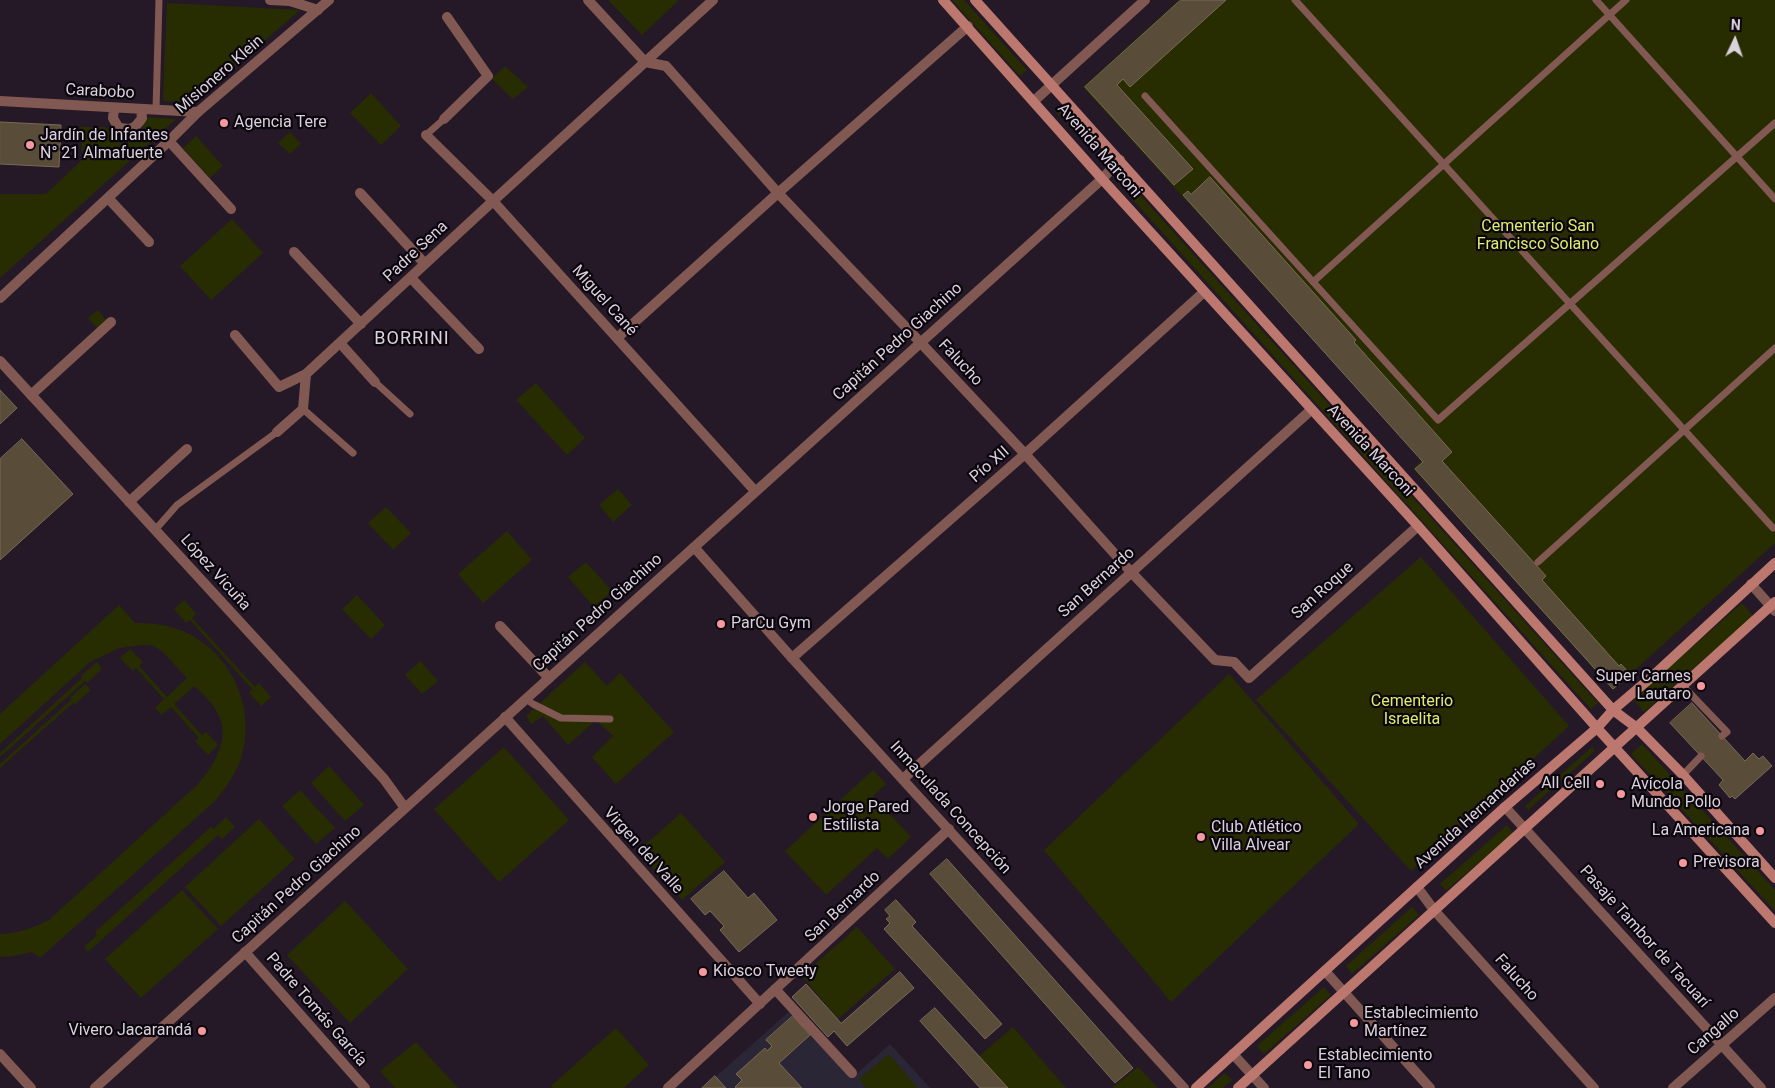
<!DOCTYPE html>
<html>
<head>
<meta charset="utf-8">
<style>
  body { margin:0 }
  #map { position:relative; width:1775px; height:1088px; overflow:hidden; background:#251928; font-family:Roboto,sans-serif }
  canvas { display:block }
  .north { position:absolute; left:1710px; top:15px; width:50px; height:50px; -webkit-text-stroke:4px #0b060d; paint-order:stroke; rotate:3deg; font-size:14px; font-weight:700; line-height:20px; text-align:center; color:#dad1dc }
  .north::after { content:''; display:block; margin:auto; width:18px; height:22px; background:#dad1dc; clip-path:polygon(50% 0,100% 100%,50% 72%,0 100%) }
</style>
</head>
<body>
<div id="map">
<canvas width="1775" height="1088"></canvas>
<div class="north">N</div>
</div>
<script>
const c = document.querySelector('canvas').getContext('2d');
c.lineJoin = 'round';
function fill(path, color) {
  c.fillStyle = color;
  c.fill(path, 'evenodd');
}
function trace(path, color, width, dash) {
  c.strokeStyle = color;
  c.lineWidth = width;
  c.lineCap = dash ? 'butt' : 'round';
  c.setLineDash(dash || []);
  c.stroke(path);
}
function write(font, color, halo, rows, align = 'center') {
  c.font = font + ' Roboto,sans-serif';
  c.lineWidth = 4.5;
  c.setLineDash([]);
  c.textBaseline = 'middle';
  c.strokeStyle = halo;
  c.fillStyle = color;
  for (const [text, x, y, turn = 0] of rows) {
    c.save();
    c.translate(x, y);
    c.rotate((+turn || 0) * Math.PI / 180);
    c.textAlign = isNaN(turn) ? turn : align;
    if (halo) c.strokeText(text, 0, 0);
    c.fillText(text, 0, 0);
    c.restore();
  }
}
const education = new Path2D(`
  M792 1009 853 1077 890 1044 930 1088H703Z`);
const green = new Path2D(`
  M608 0H679L642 35Z
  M952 0H964L1027 70 1020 76Z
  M1179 0H1775V543L1613 690 1413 468 1422 460 1083 87Z
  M167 3 300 10 193 103 163 101Z
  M505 66 528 87 513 99 492 79Z
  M371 93 401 126 381 145 350 113Z
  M1063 107 1101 146 1094 152 1057 113Z
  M145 117 176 119 0 278V194H46L83 159 80 127H105L123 145 139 139Z
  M290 132 301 144 290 154 278 143Z
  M196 136 223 166 210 178 183 148Z
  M1132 186 1598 703 1591 709 1126 192Z
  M232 219 263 253 211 300 180 266Z
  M98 310 106 320 97 328 88 318Z
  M536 383 585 438 567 455 516 400Z
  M618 489 632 505 613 522 599 505Z
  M386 507 411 533 393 550 368 523Z
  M507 531 532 560 483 603 458 574Z
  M1421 557 1569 726 1411 871 1256 700Z
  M586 562 612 591 594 607 568 577Z
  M357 595 385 625 371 639 342 609Z
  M184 600 196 614 192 618 255 687 259 683 271 697 261 706 249 693 252 689 190 620 186 623 174 609Z
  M1742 603 1753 616 1644 712 1633 699Z
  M119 605 135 623C153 623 170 625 187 633 235 656 258 715 239 764 233 777 225 788 216 800L40 958 32 952 13 956 0 957V934C19 933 33 928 49 920L197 785C214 766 232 737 217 712 212 702 202 693 194 686L174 704 202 735 206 732 218 745 208 755 195 741 199 738 171 707 161 715 155 708 164 699 136 668 133 671 120 658 130 649 143 662 139 666 167 697 187 678 163 652 154 646 143 645 119 648 90 662 0 744V714Z
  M420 661 438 681 422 694 405 675Z
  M97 662 102 669 87 683 85 681 0 757V753L82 678 81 676Z
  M585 662 607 686 620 673 674 732 616 784 592 757 613 736 596 720 568 745 543 716 531 724 526 716Z
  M1229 674 1359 824 1171 1002 1044 850Z
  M85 684 91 690 75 704 73 703 0 768V764L71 700 70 698Z
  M1642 744 1775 890V911L1631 754Z
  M504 747 569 820 499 882 434 809Z
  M1592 747 1595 751 1528 810 1525 806Z
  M329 766 364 805 345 821 311 783Z
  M873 770 886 784 873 796 911 837 888 859 877 848 826 895 785 851Z
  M300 790 335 828 316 844 282 806Z
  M681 813 725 862 682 900 638 851Z
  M226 817 235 827 222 839 218 835 88 952 84 947 97 935 95 932 211 827 214 829Z
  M259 819 295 859 221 926 185 887Z
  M1507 825 1513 833 1446 891 1440 884Z
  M182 890 218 929 141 998 105 959Z
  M345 901 408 969 350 1023 287 955Z
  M1412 907 1419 915 1352 974 1346 966Z
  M857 927 895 969 838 1019 802 976Z
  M1324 987 1331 995 1264 1054 1257 1046Z
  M1013 1027 1066 1088H1003L977 1058Z
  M616 1028 649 1065 624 1088H553L551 1086Z
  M416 1042 458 1088H395L380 1071Z
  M889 1054 918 1088H866L859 1079Z
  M1138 1067 1158 1088H1112Z
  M1225 1073 1232 1080 1223 1088H1208Z`);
const building = new Path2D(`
  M1181 0H1226L1130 87 1123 79 1117 85 1193 169 1174 185 1085 87Z
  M0 122 61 125 59 167 0 164Z
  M1210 177 1356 340 1354 342 1452 452 1442 461 1546 576 1542 580 1619 666 1621 664 1630 674 1613 689 1415 469 1423 462 1183 195 1188 191 1191 194Z
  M0 390 17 408 0 424Z
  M22 439 73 494 0 560V459Z
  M1692 703 1745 761 1753 753 1759 759 1763 756 1772 766 1735 799 1732 796 1730 798 1719 785 1723 780 1670 723Z
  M947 859 1133 1068 1115 1083 930 874Z
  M724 871 748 898 754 893 777 920 739 952 720 930 724 926 710 911 705 915 691 899Z
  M896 900 916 922 912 926 1002 1024 985 1039 884 929 890 923 886 919 890 916 885 910Z
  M900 972 914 988 847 1046 834 1031 828 1037 792 997 806 984 841 1023Z
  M935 1008 1008 1088H980L920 1021Z
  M793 1016 810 1035 779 1063 802 1088H736L735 1087 742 1080 736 1074 765 1048 767 1051 772 1046 766 1040Z
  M715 1076 726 1088H702Z`);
const service = new Path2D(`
  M1295 0 1773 528
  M1596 0 1775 199
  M1145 96 1438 420 1775 123
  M156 110 159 0
  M426 135 444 119
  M1313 282 1626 0
  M375 382 410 414
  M303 409 353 453
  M155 530 177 505 277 432
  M1538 562 1775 348
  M1682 685 1727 732 1722 736
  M526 699 533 704 561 718 610 719
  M1683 775 1701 756`);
const minor = new Path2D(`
  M270 0 290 1 318 10
  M588 0 645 62 666 66 778 193 920 342 1025 454 1131 572 1215 660 1234 662 1249 678 1418 526
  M0 101 198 112
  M114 108 113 118 118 127C130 131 135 129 142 118L141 109
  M444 119 488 76 447 17
  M426 135 493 201 755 491
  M169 141 231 209
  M360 193 425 264
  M108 198 149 242
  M294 252 361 324
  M411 278 479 349
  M235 335 279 387 306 374
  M617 338 778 193 968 26
  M340 343 375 382
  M31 395 111 322
  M277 432 303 409 306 374 493 201 713 0
  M129 502 187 449
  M1751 584 1775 611
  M500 626 549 678
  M792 658 1025 454 1204 292
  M505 717 760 1004
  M903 779 1311 410
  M1505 807 1761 1088
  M1417 887 1434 910 1594 1088
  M245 952 365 1088
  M1325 971 1430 1088
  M775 989 852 1073
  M1233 1054 1264 1088
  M668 1088 949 829
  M1673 1088 1775 998`);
const tertiary = new Path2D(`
  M1034 101 1145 0
  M0 298 169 141 198 112 329 0
  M0 361 384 779 405 808
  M694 547 792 658 1184 1088
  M0 1054 31 1088
  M95 1088 1102 179 1120 160`);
const secondary = new Path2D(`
  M943 0 1102 179 1418 526 1597 728 1775 923
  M975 0 1613 710 1637 728 1683 775 1775 878
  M1196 1088 1505 807 1597 728 1613 710 1654 675 1775 563
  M1238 1088 1775 602`);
const markers = [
  [224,123,5,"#f49a9f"],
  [30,145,5,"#f49a9f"],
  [721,624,5,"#f49a9f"],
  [1701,686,5,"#f49a9f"],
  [1600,784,5,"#f49a9f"],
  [1621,794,5,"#f49a9f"],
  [813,817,5,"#f49a9f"],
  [1760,831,5,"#f49a9f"],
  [1201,837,5,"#f49a9f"],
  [1683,863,5,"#f49a9f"],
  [703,972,5,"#f49a9f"],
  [1354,1023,5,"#f49a9f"],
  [202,1031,5,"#f49a9f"],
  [1308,1065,5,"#f49a9f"]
];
const streetNames = [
  ["Misionero Klein",220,75,-41],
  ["Carabobo",100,92,3],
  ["Avenida Marconi",1099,151,49],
  ["Padre Sena",416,252,-43],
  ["Miguel Cané",604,301,48],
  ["Capitán Pedro Giachino",898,342,-42],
  ["Falucho",960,363,47],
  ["Avenida Marconi",1370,451,47],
  ["Pío XII",990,465,-41],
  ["López Vicuña",215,573,48],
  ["San Bernardo",1097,583,-42],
  ["San Roque",1323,591,-42],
  ["Capitán Pedro Giachino",598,613,-42],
  ["Inmaculada Concepción",950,808,48],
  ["Avenida Hernandarias",1476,814,-42],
  ["Virgen del Valle",643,851,48],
  ["Capitán Pedro Giachino",297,885,-42],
  ["San Bernardo",843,907,-43],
  ["Pasaje Tambor de Tacuarí",1644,937,48],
  ["Falucho",1516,978,48],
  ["Padre Tomás García",316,1010,49],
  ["Cangallo",1714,1032,-41]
];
const poiNames = [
  ["Agencia Tere",234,123],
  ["Jardín de Infantes",40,136],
  ["N° 21 Almafuerte",40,154],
  ["ParCu Gym",731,624],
  ["Super Carnes",1691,677,"right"],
  ["Lautaro",1691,695,"right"],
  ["All Cell",1590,784,"right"],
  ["Avícola",1631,785],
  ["Mundo Pollo",1631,803],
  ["Jorge Pared",823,808],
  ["Estilista",823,826],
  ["Club Atlético",1211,828],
  ["Villa Alvear",1211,846],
  ["La Americana",1750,831,"right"],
  ["Previsora",1693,863],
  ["Kiosco Tweety",713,972],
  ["Establecimiento",1364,1014],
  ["Martínez",1364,1032],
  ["Vivero Jacarandá",192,1031,"right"],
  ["Establecimiento",1318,1056],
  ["El Tano",1318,1074]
];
const parkNames = [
  ["Cementerio San",1538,227],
  ["Francisco Solano",1538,245],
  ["Cementerio",1412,702],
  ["Israelita",1412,720]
];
const neighbourhoodNames = [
  ["BORRINI",412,339]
];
fill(education, '#2b2635');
fill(green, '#272d00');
fill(building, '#594c39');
trace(building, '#796a56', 1);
trace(service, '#825852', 7);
trace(minor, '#825852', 10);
trace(tertiary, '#825852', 10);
trace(secondary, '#bc786f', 10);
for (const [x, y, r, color] of markers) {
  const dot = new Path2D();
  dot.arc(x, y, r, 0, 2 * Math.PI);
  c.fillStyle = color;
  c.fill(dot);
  trace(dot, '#0b060d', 2);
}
write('16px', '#dad1dc', '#0b060d', streetNames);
write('16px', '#dad1dc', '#0b060d', poiNames, 'left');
write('16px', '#daef6b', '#0b060d', parkNames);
c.letterSpacing = '1px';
write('18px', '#dad1dc', '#0b060d', neighbourhoodNames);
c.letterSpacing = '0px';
</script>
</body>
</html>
